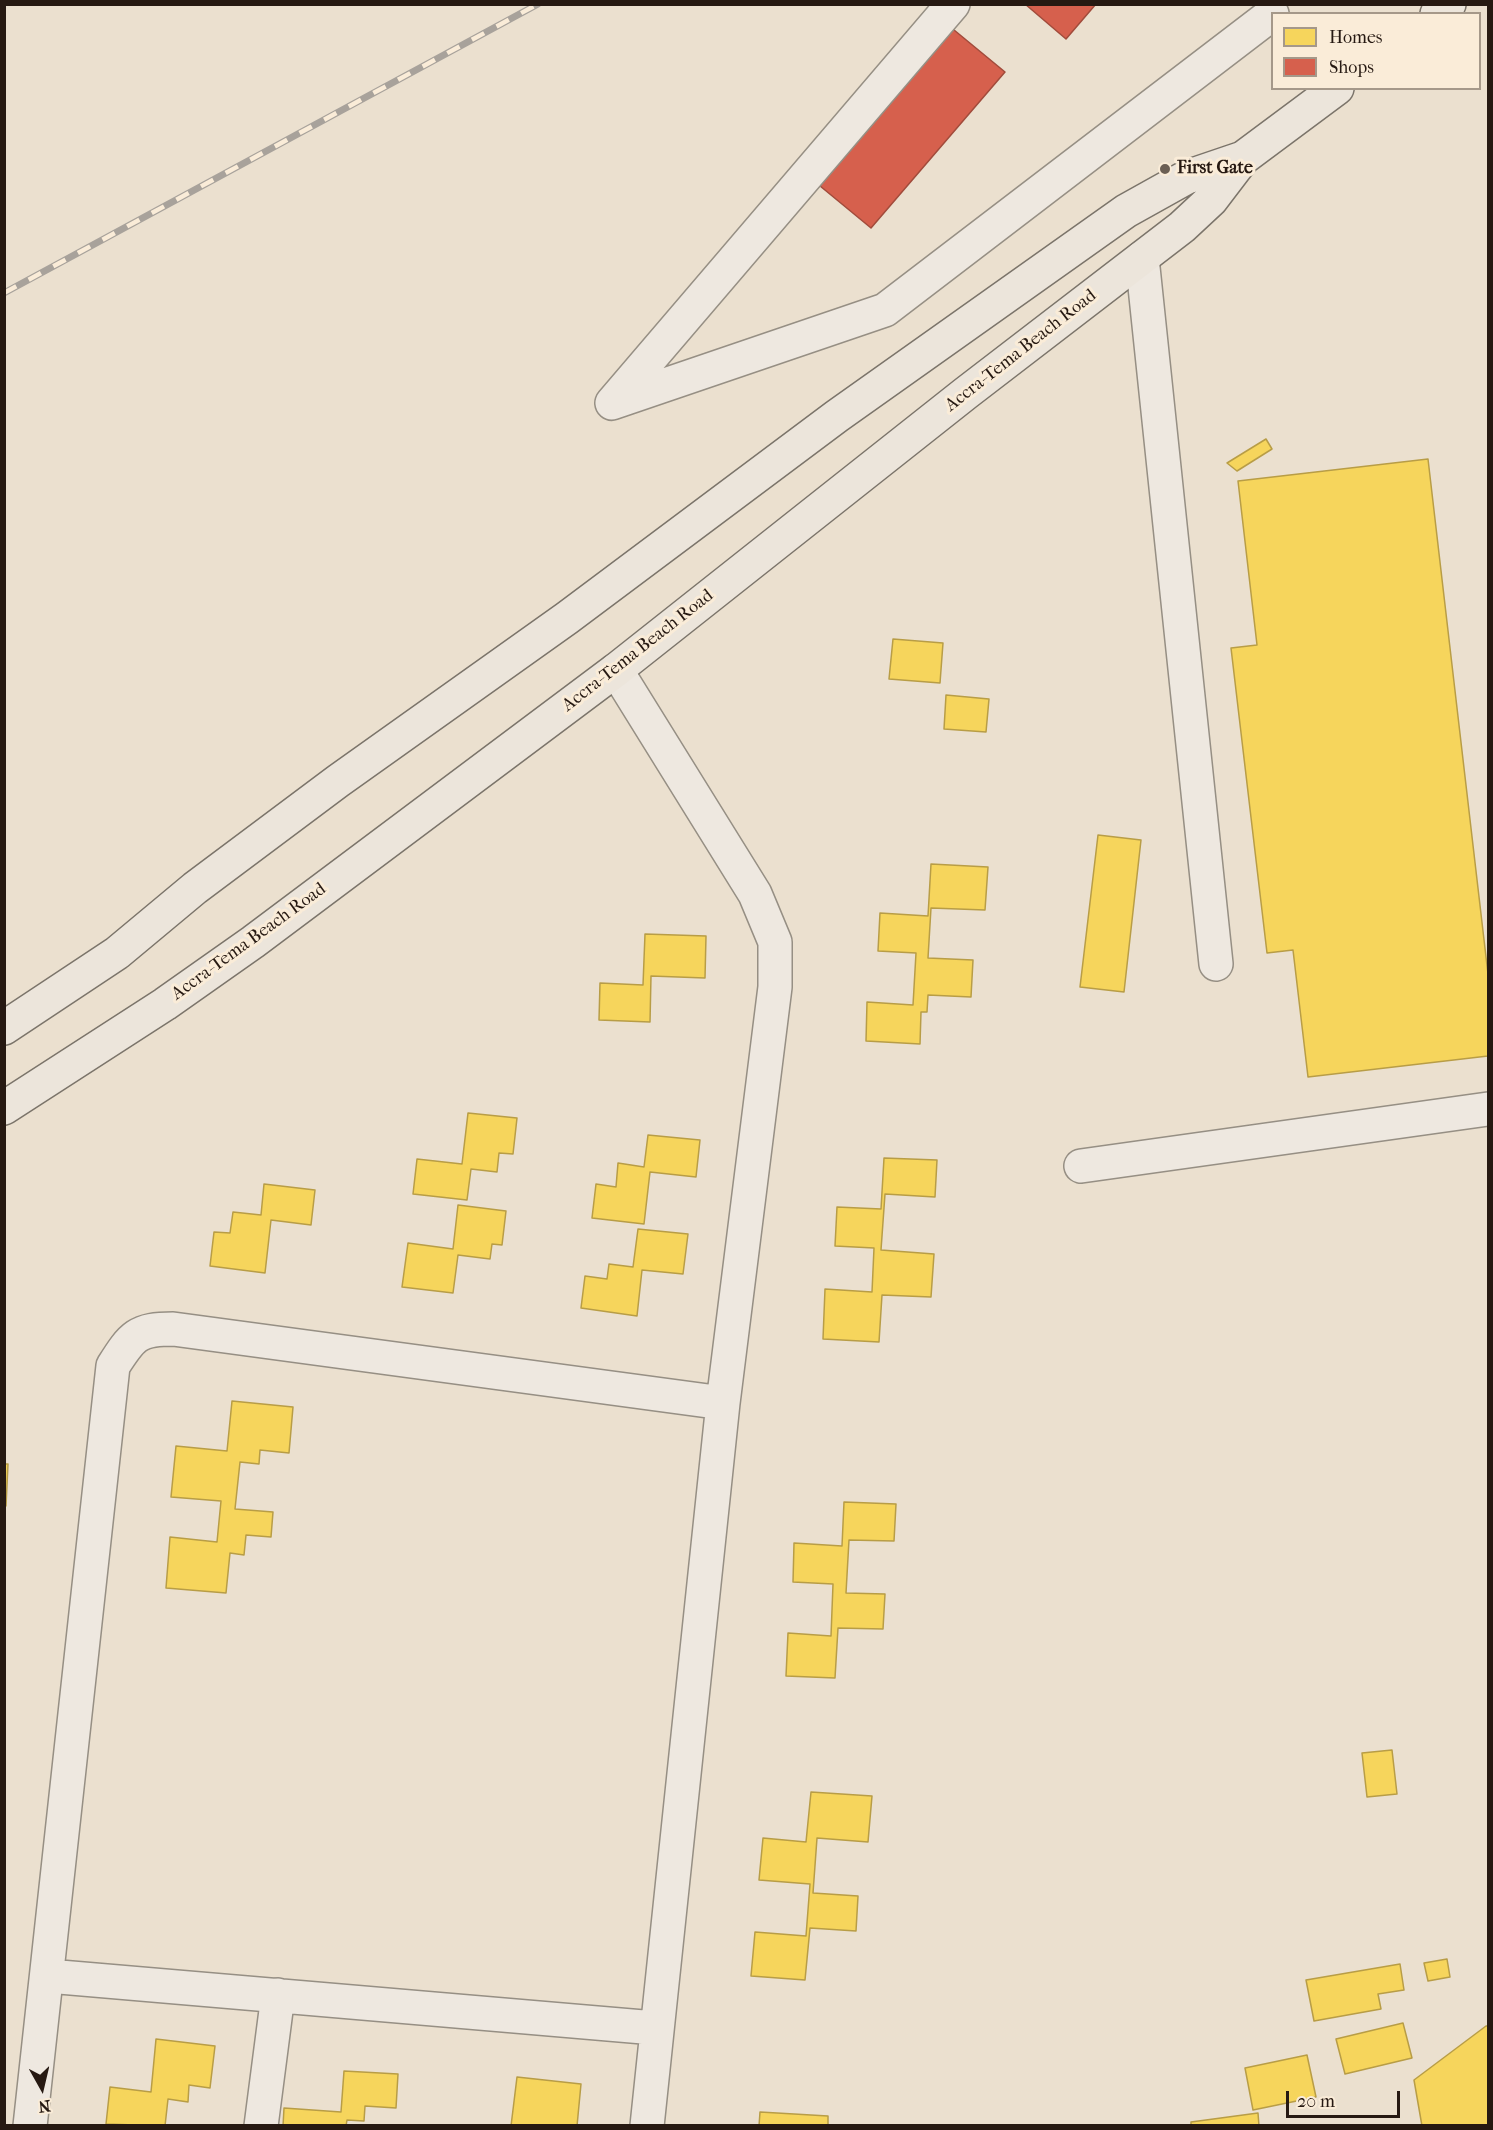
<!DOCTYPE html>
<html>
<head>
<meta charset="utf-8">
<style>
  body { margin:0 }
  #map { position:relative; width:1493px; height:2130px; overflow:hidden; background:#ebe0cf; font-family:"IM FELL French Canon",serif }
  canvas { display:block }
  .frame { position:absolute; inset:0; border:6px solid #261912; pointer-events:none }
  .legend { position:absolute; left:1271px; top:12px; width:210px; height:78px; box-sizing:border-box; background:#faecd8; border:2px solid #a59889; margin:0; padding:8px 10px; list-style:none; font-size:18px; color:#261912 }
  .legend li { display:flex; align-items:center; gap:12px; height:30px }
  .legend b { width:30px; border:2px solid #a59889 }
  .north { position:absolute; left:12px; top:2058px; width:60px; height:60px; -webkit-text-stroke:4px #faecd8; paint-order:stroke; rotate:172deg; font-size:16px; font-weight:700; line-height:24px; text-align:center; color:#261912 }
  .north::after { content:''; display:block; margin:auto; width:21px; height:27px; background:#261912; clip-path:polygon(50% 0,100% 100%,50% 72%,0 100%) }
  .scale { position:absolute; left:1286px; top:2091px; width:114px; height:27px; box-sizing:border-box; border:3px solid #261912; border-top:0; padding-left:8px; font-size:18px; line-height:21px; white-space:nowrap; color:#261912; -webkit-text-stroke:4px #faecd8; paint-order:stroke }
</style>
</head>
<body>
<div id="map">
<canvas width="1493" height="2130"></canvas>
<div class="frame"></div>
<ul class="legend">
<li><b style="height:16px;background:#f6d55c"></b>Homes</li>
<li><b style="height:16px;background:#d6604d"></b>Shops</li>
</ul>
<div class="north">N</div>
<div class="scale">20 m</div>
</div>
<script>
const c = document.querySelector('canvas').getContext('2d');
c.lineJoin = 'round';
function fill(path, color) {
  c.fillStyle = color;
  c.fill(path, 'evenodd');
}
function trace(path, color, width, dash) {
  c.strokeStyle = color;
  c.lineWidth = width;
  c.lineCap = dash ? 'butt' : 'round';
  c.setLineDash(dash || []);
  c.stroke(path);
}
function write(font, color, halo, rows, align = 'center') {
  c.font = font + ' "IM FELL French Canon",serif';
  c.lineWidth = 6;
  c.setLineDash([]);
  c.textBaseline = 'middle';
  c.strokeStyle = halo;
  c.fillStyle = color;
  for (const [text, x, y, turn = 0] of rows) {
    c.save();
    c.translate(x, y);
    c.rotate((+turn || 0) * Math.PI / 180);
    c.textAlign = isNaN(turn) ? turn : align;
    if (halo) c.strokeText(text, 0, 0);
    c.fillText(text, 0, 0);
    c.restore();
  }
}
const homes = new Path2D(`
  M1266 439 1272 449 1237 471 1227 463Z
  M1428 459 1488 974V1056L1308 1077 1293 950 1267 953 1231 648 1257 645 1238 481Z
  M893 639 943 643 940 683 889 679Z
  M946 695 989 699 986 732 944 729Z
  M1098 835 1141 840 1124 992 1080 987Z
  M931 864 988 867 985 910 931 908 928 958 973 960 971 997 928 995 927 1012H921L920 1044 866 1041 867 1002 913 1005 916 953 878 951 880 913 928 916Z
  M645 934 706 936 705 978 651 976 650 1022 599 1020 600 983 643 985Z
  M468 1113 517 1118 513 1154 499 1153 497 1172 471 1169 467 1200 413 1194 417 1159 462 1164Z
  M648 1135 700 1140 696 1177 650 1172 644 1224 592 1218 596 1184 616 1187 618 1163 644 1167Z
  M884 1158 937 1160 935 1197 885 1194 881 1250 934 1254 931 1297 882 1295 879 1342 823 1339 825 1289 872 1292 874 1248 835 1246 837 1207 881 1209Z
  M264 1184 315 1190 311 1225 271 1220 265 1273 210 1266 214 1232 230 1233 233 1212 261 1215Z
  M458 1205 506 1211 502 1245 492 1244 490 1259 458 1255 453 1293 402 1287 408 1243 453 1249Z
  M638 1229 688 1234 683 1274 642 1270 637 1316 581 1308 585 1276 607 1279 609 1264 633 1267Z
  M232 1401 293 1407 289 1453 260 1450 259 1464 240 1462 235 1509 273 1512 271 1537 246 1535 244 1555 230 1553 226 1593 166 1588 170 1537 217 1542 221 1501 171 1497 176 1446 227 1451Z
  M4 1464H8L6 1506H4Z
  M844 1502 896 1504 894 1541 849 1540 846 1593 885 1594 883 1629 838 1628 835 1678 786 1676 788 1633 831 1636 833 1584 793 1582 794 1543 842 1546Z
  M1392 1750 1397 1794 1367 1797 1362 1753Z
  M811 1792 872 1796 868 1842 817 1838 813 1893 858 1896 856 1931 810 1928 805 1980 751 1976 755 1932 806 1936 810 1884 759 1880 763 1838 806 1842Z
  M1447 1959 1450 1977 1428 1981 1424 1963Z
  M1400 1964 1404 1990 1378 1994 1381 2009 1314 2021 1306 1980Z
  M1403 2023 1412 2058 1345 2074 1336 2039Z
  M1486 2026H1488V2126H1422L1414 2080Z
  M156 2039 215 2046 210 2088 189 2085 188 2102 168 2099 165 2126 106 2124 110 2087 151 2092Z
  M1307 2055 1316 2097 1253 2110 1245 2068Z
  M344 2071 398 2074 396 2108 365 2106 364 2121 347 2120 346 2126H283L284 2108 341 2112Z
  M517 2077 581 2084 577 2126H511Z
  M760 2112 828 2116V2126H759Z
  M1258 2113 1259 2126H1191V2122Z`);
const shops = new Path2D(`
  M1025 4H1096L1066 39Z
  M948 25 1005 72 871 228 814 181Z`);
const minor = new Path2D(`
  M953 4 612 403 885 310 1272 14
  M1142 258 1216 964
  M616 670 755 894 775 942V987L723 1403 647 2126
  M1081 1166 1488 1109
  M48 1976 655 2028
  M30 2126 113 1366C132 1336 137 1329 173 1329L723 1403
  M261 2126 278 1995`);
const major = new Path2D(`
  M1437 14 1449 4
  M4 1028 117 953 195 888 338 781 567 618 837 416 1126 211 1187 177 1243 158
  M4 1108 165 1004 253 942 616 670 966 393 1182 227 1211 200 1243 158 1337 88`);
const rail = new Path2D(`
  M4 293 538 4`);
const markers = [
  [1165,169,6,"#6b5f54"]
];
const poiNames = [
  ["First Gate",1177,169]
];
const streetNames = [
  ["Accra-Tema Beach Road",1021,351,-38],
  ["Accra-Tema Beach Road",638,651,-38],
  ["Accra-Tema Beach Road",249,942,-36]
];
fill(homes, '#f6d55c');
trace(homes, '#b89d46', 1.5);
fill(shops, '#d6604d');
trace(shops, '#a14b3b', 1.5);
trace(minor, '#968f84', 36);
trace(major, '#7b746a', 36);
trace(minor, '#eee8e0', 33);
trace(major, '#ece5db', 33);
trace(rail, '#a8a29b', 7);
trace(rail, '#faecd8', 4.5, [14]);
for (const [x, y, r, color] of markers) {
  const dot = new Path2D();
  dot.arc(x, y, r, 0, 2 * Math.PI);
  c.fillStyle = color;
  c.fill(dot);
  trace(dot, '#faecd8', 2);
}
write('bold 18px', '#261912', '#faecd8', poiNames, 'left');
write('18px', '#261912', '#faecd8', streetNames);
</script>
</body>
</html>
